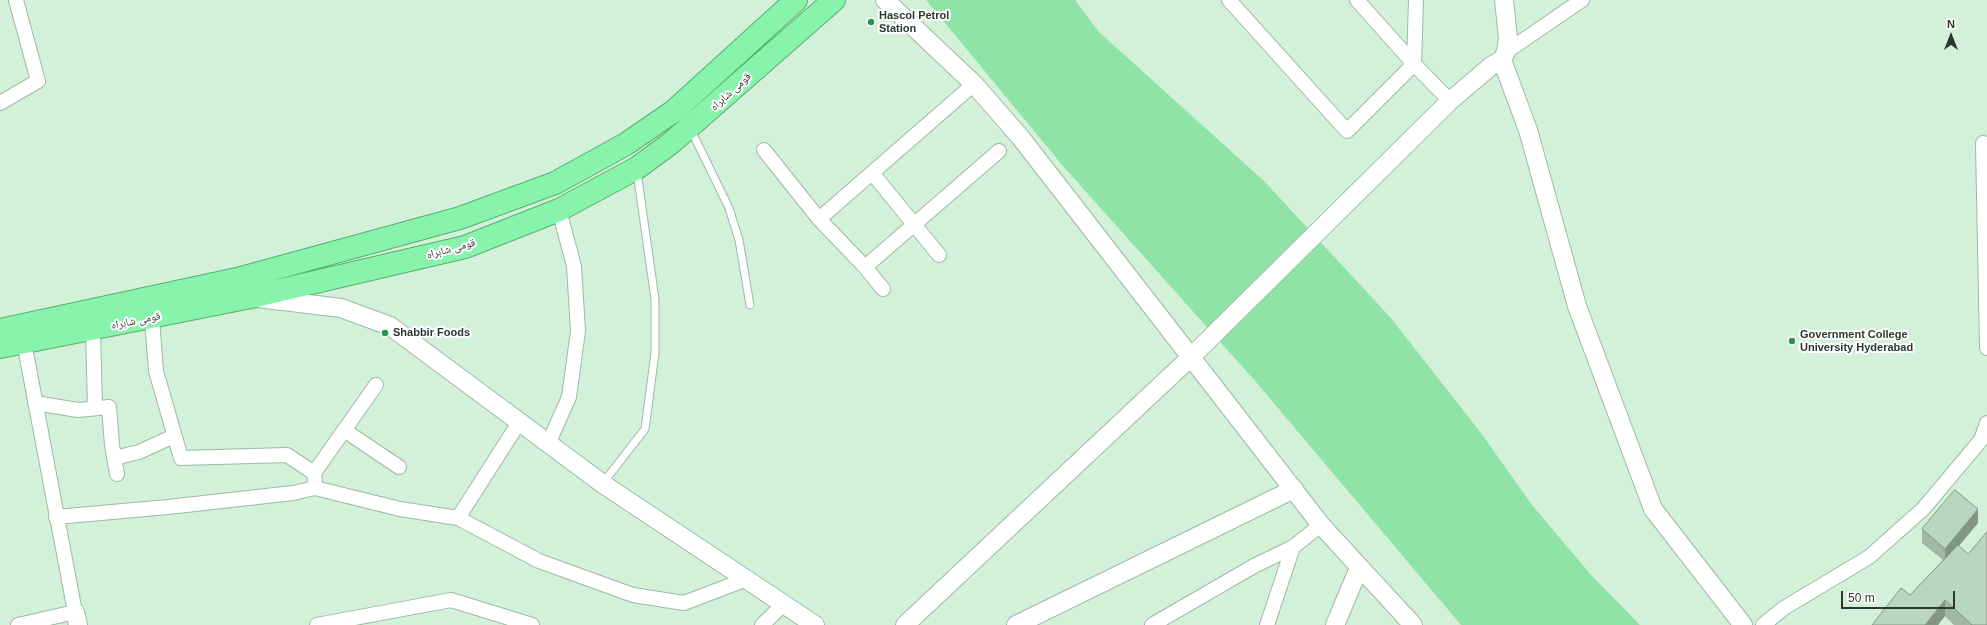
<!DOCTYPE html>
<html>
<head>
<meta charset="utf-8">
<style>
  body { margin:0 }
  #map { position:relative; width:1987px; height:625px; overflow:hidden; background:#d2f1d8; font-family:Helvetica,sans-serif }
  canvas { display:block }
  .north { position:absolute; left:1931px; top:16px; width:40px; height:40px; -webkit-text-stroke:3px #fff; paint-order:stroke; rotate:0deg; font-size:11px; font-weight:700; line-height:16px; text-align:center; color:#2c382f }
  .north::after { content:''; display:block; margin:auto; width:14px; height:18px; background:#2c382f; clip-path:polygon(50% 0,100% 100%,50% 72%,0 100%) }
  .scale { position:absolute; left:1841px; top:591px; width:114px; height:18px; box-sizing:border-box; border:2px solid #2c382f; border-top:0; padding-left:5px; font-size:12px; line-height:14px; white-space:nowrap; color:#2c382f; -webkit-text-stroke:3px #fff; paint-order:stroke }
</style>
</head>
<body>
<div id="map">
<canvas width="1987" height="625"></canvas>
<div class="north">N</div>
<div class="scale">50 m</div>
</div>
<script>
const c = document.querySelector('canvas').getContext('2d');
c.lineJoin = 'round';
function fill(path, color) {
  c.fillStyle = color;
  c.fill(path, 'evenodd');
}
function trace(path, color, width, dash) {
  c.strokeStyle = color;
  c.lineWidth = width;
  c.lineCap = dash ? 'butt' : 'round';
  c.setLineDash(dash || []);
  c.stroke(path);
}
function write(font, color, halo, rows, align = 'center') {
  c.font = font + ' Helvetica,"Noto Naskh Arabic",sans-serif';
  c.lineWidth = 4;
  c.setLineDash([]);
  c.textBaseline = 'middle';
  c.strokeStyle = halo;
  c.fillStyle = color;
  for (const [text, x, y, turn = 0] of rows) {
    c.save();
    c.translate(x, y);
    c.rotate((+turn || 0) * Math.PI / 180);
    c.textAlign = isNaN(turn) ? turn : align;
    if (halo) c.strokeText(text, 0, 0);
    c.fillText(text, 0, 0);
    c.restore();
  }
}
const water = new Path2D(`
  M926 0H1075L1099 32 1264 181 1390 317 1481 433 1532 505 1592 576 1640 625H1461L1256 382 1063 166Z`);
const service = new Path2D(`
  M691 130 729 208 739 240 750 305
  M603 483 645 429 655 353V299L637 172`);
const minor = new Path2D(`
  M1229 0 1347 131 1414 64 1416 0
  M1357 0 1414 64 1450 101
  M1506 52 1582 0
  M0 103 38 81 16 0
  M1983 143 1987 348
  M764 150 819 219 865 267 883 289
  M873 174 939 255
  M819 219 974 84
  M865 267 999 151
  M152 318 156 371 181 458 287 455 314 473
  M93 329 95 408
  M35 403 78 410 109 407 112 445 117 474
  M344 430 399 467
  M549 442 569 397 578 331 574 266 559 210
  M114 458 139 452 174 436
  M315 481 314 473 376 385
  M56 517 168 507 293 493 315 488 400 509 458 518 539 561 633 595 684 603 747 579
  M458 518 520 421
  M18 625 75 612 24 342
  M317 625 451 600 532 625
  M762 625 784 604
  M1152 625 1254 566 1293 547 1321 525
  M1267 625 1293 547
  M1763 625 1784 608 1869 557 1923 509 1981 440 1987 423`);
const tertiary = new Path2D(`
  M885 0 974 84 1021 138 1321 525 1413 625
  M1502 60 1528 130 1577 306 1653 509 1743 625
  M258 298 341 308 390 326 603 484 815 625
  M75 612 78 625
  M905 625 1191 357 1450 101 1491 66 1502 60 1506 52 1508 38 1504 0
  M1016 625 1294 489
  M1335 625 1359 568`);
const trunk = new Path2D(`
  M0 330 237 279 460 218 555 183 626 144 674 111 796 0
  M0 347 251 297 465 247 559 210 637 168 671 143 834 0`);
const wall = new Path2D(`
  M1978 523 1959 546 1987 625H1954L1945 616 1938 625H1872L1910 595 1943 560 1922 543V529Z`);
const shadedWall = new Path2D(`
  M1978 509V523L1945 562V549Z
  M1945 600V616L1938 625H1925Z`);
const building = new Path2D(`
  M1955 490 1978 509 1945 549 1922 529Z
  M1987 532V625H1972L1945 600 1925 625H1872L1901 588 1910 595 1958 545 1968 554Z`);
const markers = [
  [871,22,4,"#239651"],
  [385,333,4,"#239651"],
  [1792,341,4,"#239651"]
];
const poiNames = [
  ["Hascol Petrol",879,16],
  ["Station",879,29],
  ["Shabbir Foods",393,333],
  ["Government College",1800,335],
  ["University Hyderabad",1800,348]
];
const streetNames = [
  ["قومی شاہراہ",731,92,-42],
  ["قومی شاہراہ",451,249,-15],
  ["قومی شاہراہ",136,321,-11]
];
fill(water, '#90e3a6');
trace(service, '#9cbaa3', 9);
trace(minor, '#9cbaa3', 16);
trace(tertiary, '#9cbaa3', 20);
trace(trunk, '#55b072', 24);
trace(service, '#fff', 7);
trace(minor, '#fff', 14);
trace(tertiary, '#fff', 18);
trace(trunk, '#88f3ab', 22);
fill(wall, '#9fb9a5');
fill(shadedWall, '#829686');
fill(building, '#b9d7c0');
trace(building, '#829686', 1);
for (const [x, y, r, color] of markers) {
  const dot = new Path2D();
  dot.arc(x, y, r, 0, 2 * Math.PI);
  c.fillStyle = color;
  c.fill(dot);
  trace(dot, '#fff', 1.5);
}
write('bold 11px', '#2c382f', '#fff', poiNames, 'left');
write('11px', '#2c382f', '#fff', streetNames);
</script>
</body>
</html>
